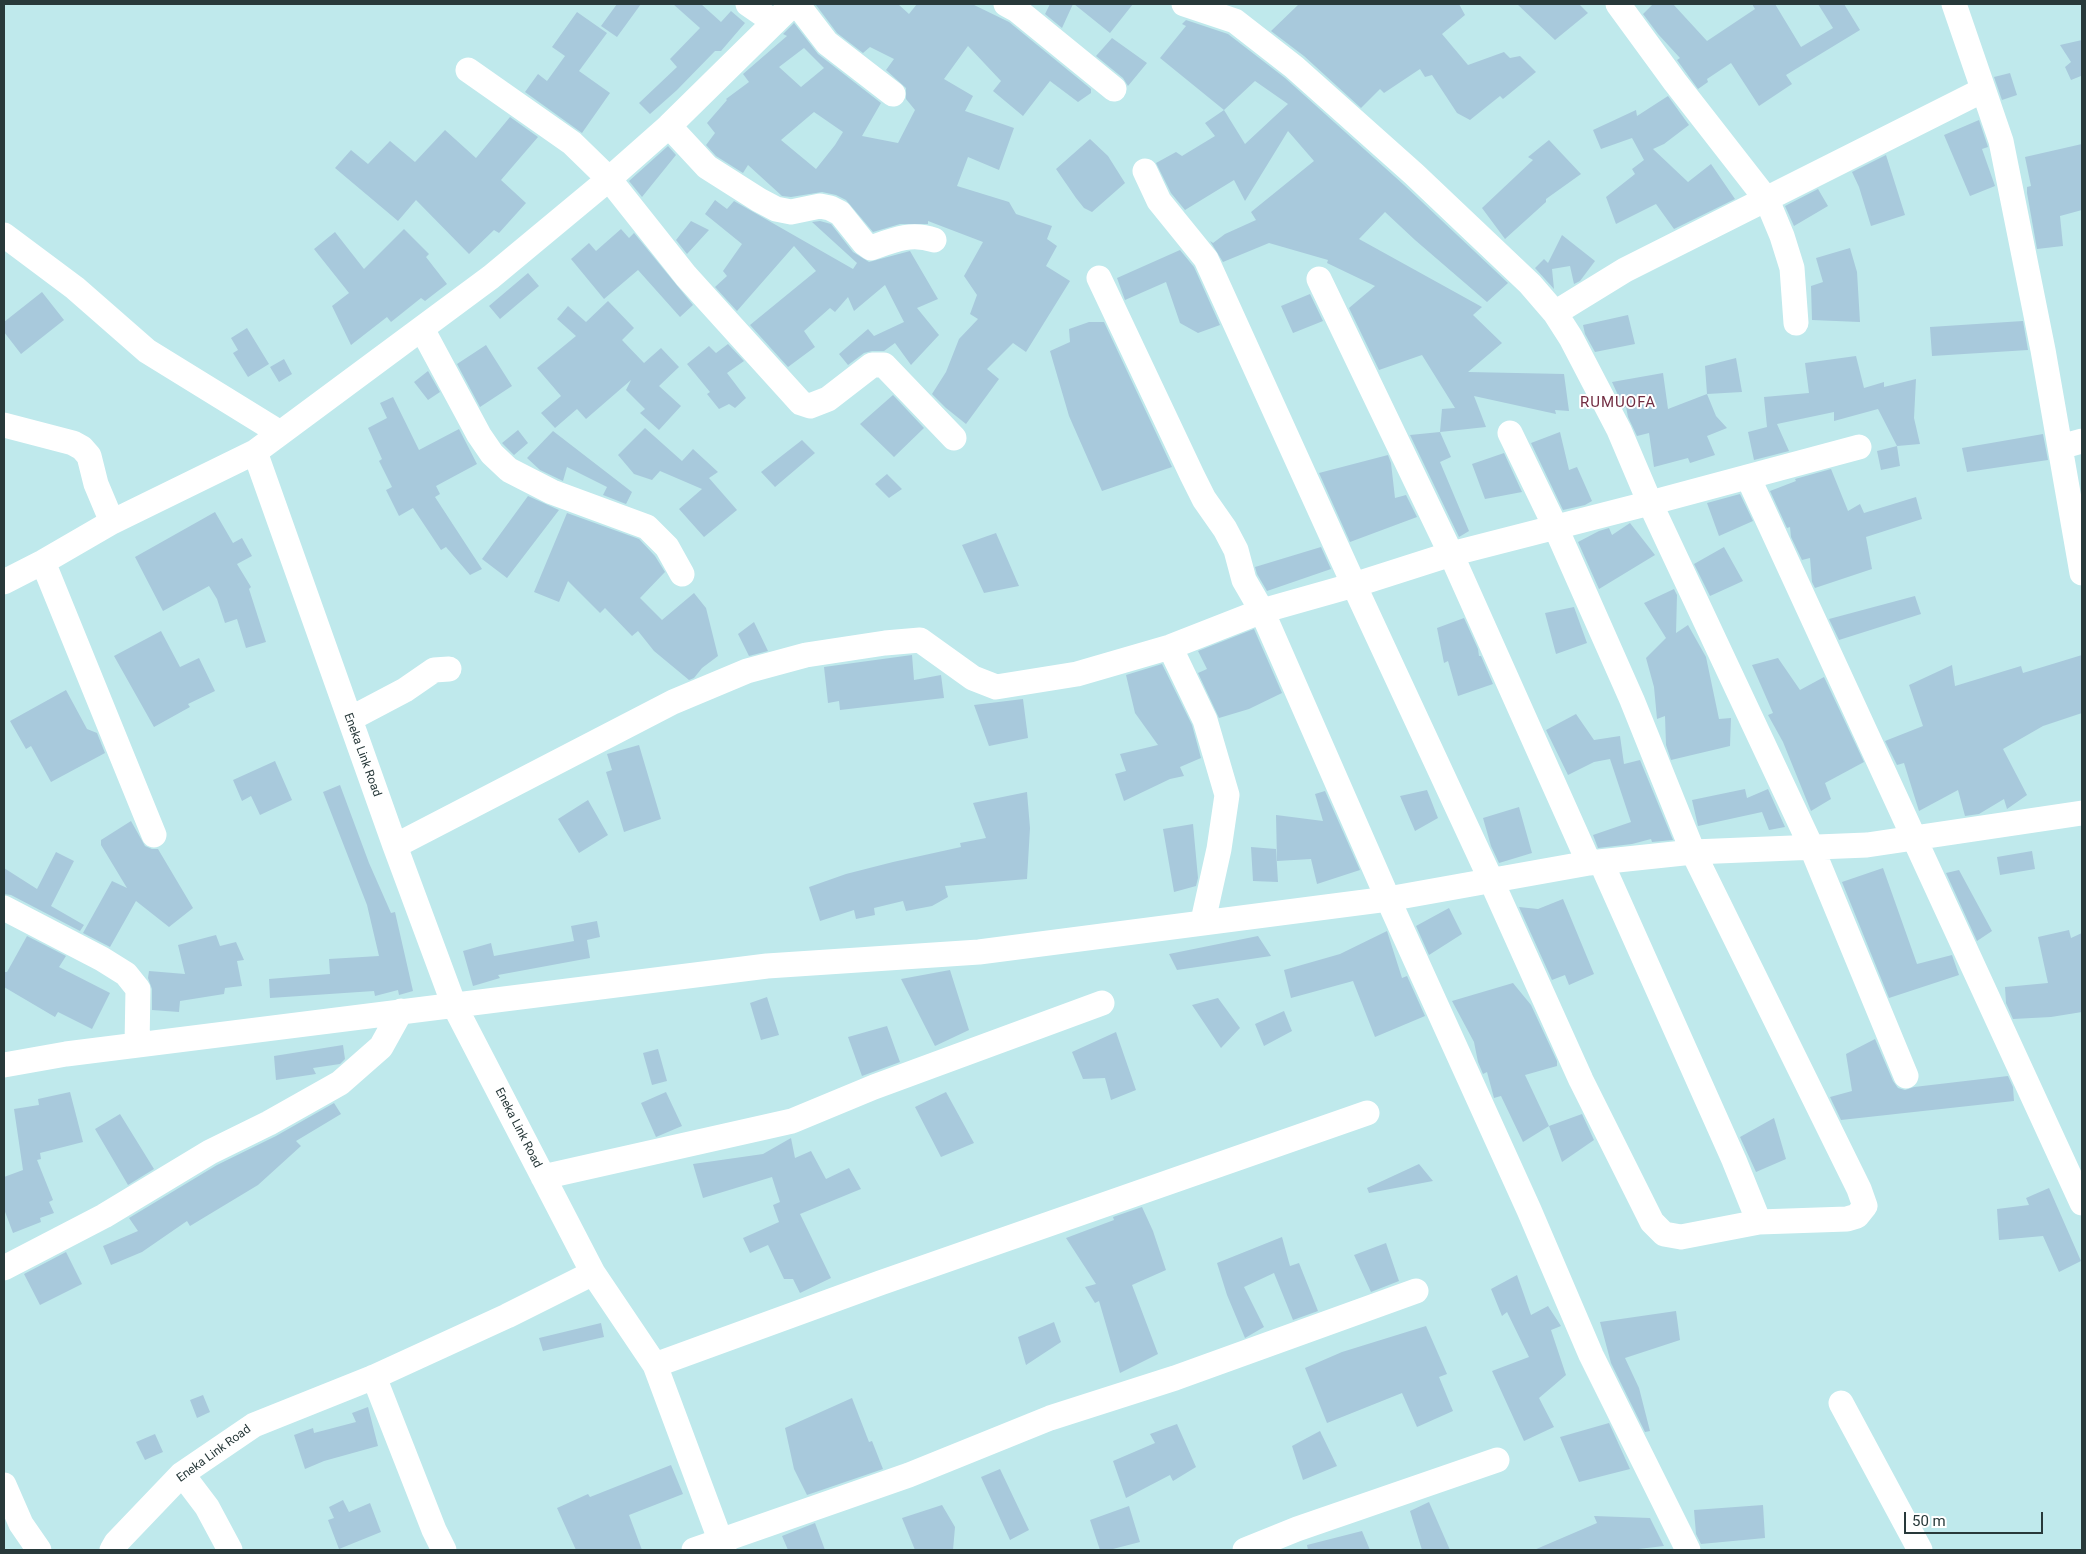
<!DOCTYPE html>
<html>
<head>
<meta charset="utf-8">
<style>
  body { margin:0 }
  #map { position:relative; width:2086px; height:1554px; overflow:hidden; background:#bfe9ec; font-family:Roboto,sans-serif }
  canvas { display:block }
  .frame { position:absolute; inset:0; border:5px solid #28393a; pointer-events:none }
  .scale { position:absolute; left:1904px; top:1512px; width:139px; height:22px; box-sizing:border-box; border:2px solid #28393a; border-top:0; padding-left:6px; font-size:15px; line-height:18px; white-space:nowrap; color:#28393a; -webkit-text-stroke:4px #fff; paint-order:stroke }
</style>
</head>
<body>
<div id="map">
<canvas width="2086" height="1554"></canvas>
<div class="frame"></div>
<div class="scale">50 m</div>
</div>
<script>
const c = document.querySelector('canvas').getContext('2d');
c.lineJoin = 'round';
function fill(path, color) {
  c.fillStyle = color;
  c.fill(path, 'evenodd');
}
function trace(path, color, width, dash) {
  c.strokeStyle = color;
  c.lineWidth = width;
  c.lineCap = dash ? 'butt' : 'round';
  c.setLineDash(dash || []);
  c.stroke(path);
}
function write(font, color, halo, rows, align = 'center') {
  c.font = font + ' Roboto,sans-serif';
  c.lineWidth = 4;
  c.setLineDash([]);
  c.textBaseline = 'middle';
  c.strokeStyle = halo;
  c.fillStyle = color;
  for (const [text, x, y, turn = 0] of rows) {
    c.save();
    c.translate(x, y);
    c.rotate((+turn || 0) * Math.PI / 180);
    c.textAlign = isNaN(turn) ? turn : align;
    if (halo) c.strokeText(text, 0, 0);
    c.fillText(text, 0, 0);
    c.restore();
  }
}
const building = new Path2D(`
  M617 4H641L617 37 601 26Z
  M673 4H701L721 22 731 11 745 23 721 51H715L677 90 650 114 639 103 677 67 670 59 700 28Z
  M818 4H898L909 14 917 4H972L1009 22 1091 89V93L1078 102 1050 81 1023 116 993 91 1001 81 968 46 944 79 973 96 965 111 1014 128 999 170 968 157 957 186 1009 202 1016 214 1052 226 1047 239 1057 246 1046 266 1070 281 1026 352 1013 343 987 369 999 379 966 424 946 408 932 394 946 372 959 339 978 319 970 314 977 295 964 276 983 242 928 221V224H900L873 232 846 200 836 195 822 192 791 197 782 196 748 165 743 173 716 156 706 145 715 133 707 123 727 100 726 99 749 82 743 74 787 36 783 34 794 23 818 54 881 103 862 136 898 143 915 110 906 99V88L886 70 894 59 870 47 863 53 837 33 816 5ZM804 48 824 68 801 87 779 67ZM814 112 843 132 835 145 816 169 781 140Z
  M1050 4H1073L1062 28 1045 14Z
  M1074 4H1133L1110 33Z
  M1299 4H1459L1465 15 1442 34 1468 65 1504 52 1510 58 1520 56 1536 72 1503 99 1500 96 1470 120 1457 113 1432 75 1425 77 1420 69 1384 93 1380 89 1361 108 1304 56 1271 31Z
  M1517 4H1579L1588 13 1555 40Z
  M1653 4H1673L1707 41 1755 9 1752 4H1775L1801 47 1833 28 1818 4H1844L1860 30 1786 75 1792 84 1759 106 1731 63 1707 79 1708 82 1698 89 1677 60 1680 58 1658 34 1643 14Z
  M577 12 607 33 579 71 610 93 582 133 525 92 538 74 547 81 565 56 552 47Z
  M1186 20 1228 34 1285 78 1404 185 1508 283 1487 302 1415 240 1385 212 1359 239 1482 307 1473 315 1502 343 1468 372 1564 374 1569 411 1555 410 1556 414 1474 396 1486 427 1440 432 1442 409 1455 408 1422 355 1379 370 1349 308 1375 286 1327 263 1328 260 1269 243 1223 262 1210 241 1213 243 1225 234 1256 220 1251 212 1314 161 1288 131 1245 201 1234 180 1185 210 1171 193 1156 163 1176 152 1182 156 1215 136 1205 123 1224 110 1160 58 1186 26 1182 24ZM1255 81 1288 104 1245 144 1224 110Z
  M1112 38 1147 63 1128 86 1123 78 1096 56Z
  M2082 40V79L2081 76 2071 80 2065 67 2071 62 2060 45Z
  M2010 73 2017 95 2002 100 1994 77Z
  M1668 96 1689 125 1664 144 1653 149 1688 182 1711 164 1735 199 1674 229 1656 204 1616 224 1606 197 1635 174 1632 169 1644 160 1632 138 1601 149 1593 130 1636 110 1637 116Z
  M510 117 538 137 501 180 526 203 499 233 494 230 469 254 416 200 398 221 335 168 351 150 368 164 390 141 415 162 445 130 476 158Z
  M1979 120 1988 147 1982 149 1995 186 1970 196 1944 135Z
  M1090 139 1108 156 1125 183 1092 212 1084 208 1076 198 1056 169Z
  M1549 140 1581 174 1546 199V202L1505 239 1482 208 1533 160 1528 157Z
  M2082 144V210L2060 216 2063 246 2037 249 2027 193V187L2031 186 2025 157Z
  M668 146 676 155 642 197 629 181Z
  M1886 155 1905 215 1871 226 1859 187 1852 172Z
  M1818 189 1828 206 1794 226 1785 206Z
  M715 200 727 209 734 201 853 269 857 263 812 222 820 221 831 224 853 252 869 262 910 251 938 299 917 308 939 335 911 365 895 343 884 351H872L864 353 848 365 839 354 868 329 874 336 904 322 885 285 854 311 848 297 835 312 830 308 804 331 815 347 788 367 750 325 816 271 794 246 737 311 715 287 727 276 723 271 742 244 705 214Z
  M691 221 709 230 687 254 676 240Z
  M404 229 429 254 426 257 447 284 425 301 421 298 391 322 387 317 351 345 332 306 349 293 314 249 335 232 364 269Z
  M621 229 629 238 634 233 693 305 680 317 638 270 604 299 571 259 589 243 596 251Z
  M1562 235 1595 261 1580 281 1574 284 1570 266 1552 269 1554 289 1535 268 1544 259 1548 263Z
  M1850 248 1857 272 1860 322 1812 320 1811 286 1823 282 1816 258Z
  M1180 250 1194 267 1220 325 1198 333 1180 323 1166 282 1125 300 1117 278Z
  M528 273 539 286 500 319 489 306Z
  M42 292 64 320 21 354 4 332V322Z
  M1310 294 1323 321 1293 333 1281 306Z
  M608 301 634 328 622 340 644 363 661 348 679 367 659 386 681 406 659 430 640 413 645 409 626 390 631 380 586 419 577 409 555 428 541 413 561 396 537 368 576 336 557 319 568 306 586 322Z
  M1628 315 1635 344 1595 352 1585 334 1583 325Z
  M2023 321 2028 350 1932 356 1930 327Z
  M1089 322H1104L1172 467 1102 491 1069 416 1050 351 1070 342 1069 329Z
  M247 328 269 364 248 377 233 353 238 350 231 338Z
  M728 344 744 361 727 373 746 398 735 408 729 404 719 409 707 394 710 392 687 364 709 346 716 353Z
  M486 345 512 386 480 407 457 364Z
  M1856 356 1864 388 1884 382V387L1916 379 1914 418 1920 444 1897 446 1878 409 1834 421V412L1777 424 1789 451 1754 460 1748 432 1767 427 1764 397 1809 393 1805 363Z
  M1736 358 1742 392 1707 394 1705 366Z
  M284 359 292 374 279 382 270 367Z
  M428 371 440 392 428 400 414 382Z
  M1663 373 1668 409 1707 394 1716 416 1727 428 1707 436 1715 455 1690 463 1688 458 1654 467 1649 433 1637 436 1628 417 1626 407 1624 408 1612 382Z
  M893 395 924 428 894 457 860 424Z
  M393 397 419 450 459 429 477 464 436 486 440 494 435 497 482 569 470 575 446 547 441 550 413 508 399 516 386 490 392 487 379 461 382 459 368 428 387 418 380 403Z
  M645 428 682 461 693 449 718 472 709 478 737 510 704 537 679 509 702 489 660 471 652 480 634 474 618 455Z
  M518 430 528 443 514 455 502 443Z
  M553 431 632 492 626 504 603 495 607 487 567 467 563 481 540 470 527 458Z
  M1440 432 1451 457 1440 462 1469 531 1459 537 1410 435Z
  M1560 432 1569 470 1577 467 1592 501 1585 505 1563 510 1531 443Z
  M2043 434 2048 460 1967 472 1962 448Z
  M802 440 815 453 775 487 761 472Z
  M1897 446 1900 466 1881 470 1877 451Z
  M1504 453 1522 492 1485 499 1472 464Z
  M1388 455 1391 463 1395 498 1406 495 1417 517 1350 542 1319 473Z
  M1831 469 1848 511 1860 504 1864 513 1916 497 1922 519 1866 537 1872 569 1815 588 1812 582 1810 558 1802 560 1791 537 1790 527 1787 528 1770 491 1796 481 1795 479Z
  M887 474 902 489 889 498 875 484Z
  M1740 494 1753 521 1719 536 1707 503Z
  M528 496 559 510 507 578 482 559Z
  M215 512 233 543 242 538 252 556 237 564 251 587 249 589 266 642 246 648 237 619 225 623 217 599 209 586 163 611 135 557Z
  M567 513 639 539 655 556 665 572 640 598 662 620 694 593 706 608 718 656 702 668 694 678 689 680 654 651 638 631 632 636 605 608 600 613 568 581 559 602 534 592Z
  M1630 523 1655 555 1599 589 1578 542 1599 531 1609 528 1612 535Z
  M996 533 1019 586 984 593 962 545Z
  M1321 547 1331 569 1267 591 1257 574 1255 567Z
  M1724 547 1743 581 1710 596 1694 564Z
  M1674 589 1677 595 1676 633 1688 625 1706 657 1719 719 1731 718 1730 746 1671 760 1666 745 1665 716 1657 719 1654 687 1646 658 1666 638 1644 603Z
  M1915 596 1921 614 1839 640 1829 619Z
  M1574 607 1587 643 1556 654 1545 613Z
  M1464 618 1478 649 1479 656H1481L1493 684 1458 696 1448 661 1444 663 1437 628Z
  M754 622 768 651 749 656 738 634Z
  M1254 629 1282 693 1249 709 1219 718 1198 673 1207 669 1198 651Z
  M161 631 180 667 199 658 215 691 188 704 190 707 154 727 114 656Z
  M912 655 914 680 941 675 944 698 840 710 839 701 828 703 824 667Z
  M2082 655V713L2043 726 2003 749 2027 795 2007 809 2004 799 1979 814 1965 816 1958 790 1919 811 1904 763 1897 765 1885 741 1923 726 1909 685 1952 665 1955 686 2021 666 2023 673Z
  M1778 658 1800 690 1824 677 1864 762 1825 783 1831 799 1811 811 1783 742 1768 715 1773 713 1752 665Z
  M1162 664 1192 725 1201 758 1180 767 1184 776 1170 779 1124 801 1115 774 1126 771 1120 754 1158 745 1135 713 1126 675Z
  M66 690 87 729 97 733 105 753 51 782 31 746 26 749 10 721Z
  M1023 699 1028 738 989 746 974 705Z
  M1576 714 1594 740 1620 736 1624 764 1640 760 1673 840 1652 842 1651 839 1632 844 1598 848 1593 835 1631 822 1610 759 1594 762 1568 775 1546 730Z
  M639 745 661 819 624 832 606 772 612 770 607 754Z
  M275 761 292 800 260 815 251 796 242 801 233 780Z
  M340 785 369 863 391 913 395 912 413 991 399 995 398 990 375 996 374 991 270 998 269 979 330 974 329 959 379 956 367 905 323 792Z
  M1745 789 1747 798 1768 789 1785 827 1769 830 1762 812 1698 826 1692 800Z
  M1427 790 1438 818 1415 831 1400 796Z
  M1325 791 1360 870 1317 884 1311 859 1277 861 1276 815 1323 821 1315 794Z
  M1027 792 1030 828 1027 879 945 886 948 897 932 906 906 911 903 901 874 908 875 915 856 919 854 910 820 921 809 887 846 874 893 862 961 847 960 843 986 838 973 803Z
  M588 800 608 835 579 853 558 819Z
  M1519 807 1532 853 1499 863 1491 846 1483 818Z
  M131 821 145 846 152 849H158L193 908 169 927 136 901 110 947 83 933 112 881 127 888 101 845V840Z
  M1193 824 1198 878 1196 886 1174 892 1163 829Z
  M1251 847 1276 849 1278 882 1253 881Z
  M2032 851 2035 869 2000 875 1997 857Z
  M56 852 74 861 51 906 84 925 80 931 11 895 4 894V868L37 889Z
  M1883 868 1917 964 1952 955 1959 975 1889 998 1842 882Z
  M1959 870 1992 931 1977 941 1946 873Z
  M1563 899 1594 974 1569 985 1565 975 1552 980 1519 907 1538 909Z
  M1449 908 1462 934 1429 955 1416 926Z
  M597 921 600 937 587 940 590 958 498 975 500 978 473 986 463 951 491 943 494 956 574 941 571 926Z
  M2069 930 2071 938 2082 933V1012L2051 1017 2013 1019 2006 1003 2005 987 2048 983 2038 937Z
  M1387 931 1402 978 1407 976 1425 1016 1375 1037 1353 981 1291 998 1284 970 1340 954Z
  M216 935 220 946 236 942 244 960 237 961 242 986 225 988 224 994 180 1001 179 1012 152 1010V989L148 978 149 971 185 974 178 945Z
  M27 936 66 956 59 967 110 993 92 1029 58 1012 55 1017 4 987V972H7Z
  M1258 936 1271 956 1177 970 1169 954Z
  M950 970 969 1030 935 1046 901 979Z
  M1513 983 1531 1005 1557 1061V1066L1525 1075 1549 1126 1523 1142 1501 1096 1494 1098 1487 1072 1483 1074 1478 1062 1474 1042 1452 1001Z
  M767 997 779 1035 761 1040 750 1003Z
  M1218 998 1240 1028 1221 1048 1192 1005Z
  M1284 1011 1292 1031 1264 1046 1255 1024Z
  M887 1026 900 1062 862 1076 848 1037Z
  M1116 1032 1136 1090 1111 1100 1105 1078 1083 1079 1072 1052Z
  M1875 1039 1893 1081 1898 1088 1905 1090 1914 1087 2008 1076 2013 1087 2014 1101 1841 1120 1830 1097 1852 1091 1846 1054Z
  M343 1045 345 1059 340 1064 313 1068 316 1074 276 1080 274 1056Z
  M658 1049 667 1081 652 1085 643 1053Z
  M70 1092 83 1142 40 1153 41 1159 37 1160 53 1200 49 1202 54 1213 40 1218 41 1222 13 1233 4 1209V1177L23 1170 14 1109 39 1105 38 1099Z
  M666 1092 682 1126 656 1137 641 1103Z
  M946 1092 974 1143 941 1157 915 1107Z
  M334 1103 341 1114 296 1141 301 1146 258 1185 190 1226 187 1221 142 1252 111 1265 103 1246 138 1231 129 1218 217 1165 276 1136Z
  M120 1114 154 1169 128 1185 95 1129Z
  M1582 1114 1594 1140 1562 1162 1549 1126Z
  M1774 1118 1786 1159 1756 1172 1740 1137Z
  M791 1138 795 1158 811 1151 826 1179 849 1168 861 1189 800 1214 831 1278 800 1293 793 1279H784L768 1245 750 1253 743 1238 779 1222 773 1205 780 1202 772 1177 703 1198 693 1164 763 1154Z
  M1419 1164 1433 1181 1369 1193 1367 1188Z
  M2049 1188 2081 1261 2059 1272 2043 1236 1999 1240 1997 1209 2029 1205 2026 1198Z
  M1142 1207 1153 1231 1166 1270 1132 1285 1158 1354 1120 1373 1099 1301 1095 1303 1085 1287 1096 1284 1066 1238 1114 1220 1113 1217Z
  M1282 1237 1290 1266 1299 1263 1318 1311 1293 1320 1274 1273 1244 1287 1264 1327 1245 1338 1227 1295 1217 1263Z
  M1386 1243 1399 1281 1371 1292 1354 1255Z
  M66 1252 82 1284 40 1305 24 1274Z
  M1517 1275 1531 1315 1548 1306 1561 1326 1551 1330 1566 1375 1539 1398 1554 1427 1524 1441 1492 1371 1529 1357 1507 1312 1502 1316 1491 1289Z
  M1676 1311 1680 1340 1625 1358 1639 1388 1650 1431 1645 1432 1611 1363 1600 1322Z
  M1054 1322 1061 1342 1026 1365 1018 1337Z
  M601 1323 604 1337 543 1351 539 1338Z
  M1426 1326 1447 1374 1439 1377 1453 1411 1417 1427 1402 1393 1327 1423 1305 1368 1342 1352Z
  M203 1395 210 1412 197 1418 190 1400Z
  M852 1398 869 1442 872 1441 883 1469 807 1495 794 1469 785 1428Z
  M368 1407 378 1446 324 1461 305 1469 294 1435 313 1428 314 1433 356 1422 352 1413Z
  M1609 1423 1630 1469 1579 1482 1560 1437Z
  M1177 1424 1196 1467 1173 1481 1170 1475 1126 1498 1113 1461 1155 1443 1150 1434Z
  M1320 1431 1337 1466 1303 1480 1292 1446Z
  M155 1434 163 1452 145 1460 136 1442Z
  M671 1465 683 1494 629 1515 642 1550H576L557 1508 588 1494 590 1497Z
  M1000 1469 1029 1530 1010 1540 981 1477Z
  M343 1500 349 1512 370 1503 381 1532 339 1549 328 1520 334 1518 329 1507Z
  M1429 1502 1450 1550H1422L1410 1511Z
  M942 1505 955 1527 953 1550H915L902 1518Z
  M1763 1505 1765 1538 1701 1544 1696 1534 1694 1510Z
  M1129 1506 1140 1542 1109 1550H1100L1090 1520Z
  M1594 1516 1650 1518 1664 1546 1630 1550H1534L1597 1523Z
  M815 1523 825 1550H788L782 1536Z
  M1362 1531 1370 1550H1308L1307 1545Z`);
const minor = new Path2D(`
  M748 4 774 22
  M797 4 827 43 893 94
  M1006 4 1017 10 1114 89
  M1184 4 1235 21 1294 67 1414 174 1530 284 1555 313 1571 338 1619 430 1650 503 1811 846 1906 1076
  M1618 4 1675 82 1767 200 1782 236 1792 268 1796 323
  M1954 4 2001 141 2043 350 2082 573
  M468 70 572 143 609 179 686 276 801 403 810 406 828 399 872 365H884L954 438
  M669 126 707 167 759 200 776 209 791 212 820 206 830 208 840 213 864 243 871 248C893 240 911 232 934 240
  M1145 171 1159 201 1206 259 1354 585 1491 880 1581 1080 1652 1222 1664 1234 1681 1237 1759 1222 1847 1219 1857 1216 1865 1206 1859 1189 1693 852 1632 700 1555 526 1510 433
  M4 235 75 288 147 351 280 433
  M1099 278 1192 475 1204 499 1225 529 1236 550 1244 580 1262 611 1388 899 1529 1210 1591 1355 1688 1550
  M1319 279 1451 554 1589 863
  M1555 313 1625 270 1983 90
  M422 329 479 435 492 454 509 470 552 492 647 527 667 547 682 574
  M4 425 73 443 82 448 89 456 96 484 112 522
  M2060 447 2082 441
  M1748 477 2082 1203
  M43 562 154 835
  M4 582 43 562 112 522 255 452 491 277 609 179 669 126 793 4
  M1170 647 1205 720 1227 795 1219 849 1203 921
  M350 719 405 690 434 670 449 669
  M395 846 673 702 747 671 806 655 885 643 920 640 973 678 996 687 1077 674 1170 647 1262 611 1354 585 1451 554 1650 503 1859 447
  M1601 862 1734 1160 1759 1222
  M4 908 102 959 126 974 138 989 137 1045
  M4 1065 66 1054 767 966 979 952 1388 899 1589 863 1693 852 1867 845 2082 813
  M543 1177 792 1121 874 1087 1102 1003
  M4 1268 104 1216 210 1152 269 1123 340 1083 381 1047 401 1011
  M593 1273 655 1365 724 1550
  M655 1365 880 1283 1367 1113
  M374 1377 434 1530 444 1550
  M1841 1403 1920 1550
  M182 1474 207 1507 230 1550
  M4 1485 21 1524 39 1550
  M112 1550 116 1543 182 1474 254 1425 374 1377 507 1316 593 1273 454 1005 395 846 255 452
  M694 1550 909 1475 1050 1418 1175 1378 1416 1291
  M1245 1550 1297 1529 1497 1460`);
const streetNames = [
  ["Eneka Link Road",362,755,70],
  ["Eneka Link Road",518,1128,63],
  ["Eneka Link Road",214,1454,-36]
];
const quarterNames = [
  ["RUMUOFA",1618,403]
];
fill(building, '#a8c9dc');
trace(minor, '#fff', 25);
write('12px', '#28393a', '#fff', streetNames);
c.letterSpacing = '1px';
write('15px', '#722d42', '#fff', quarterNames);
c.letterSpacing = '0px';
</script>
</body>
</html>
